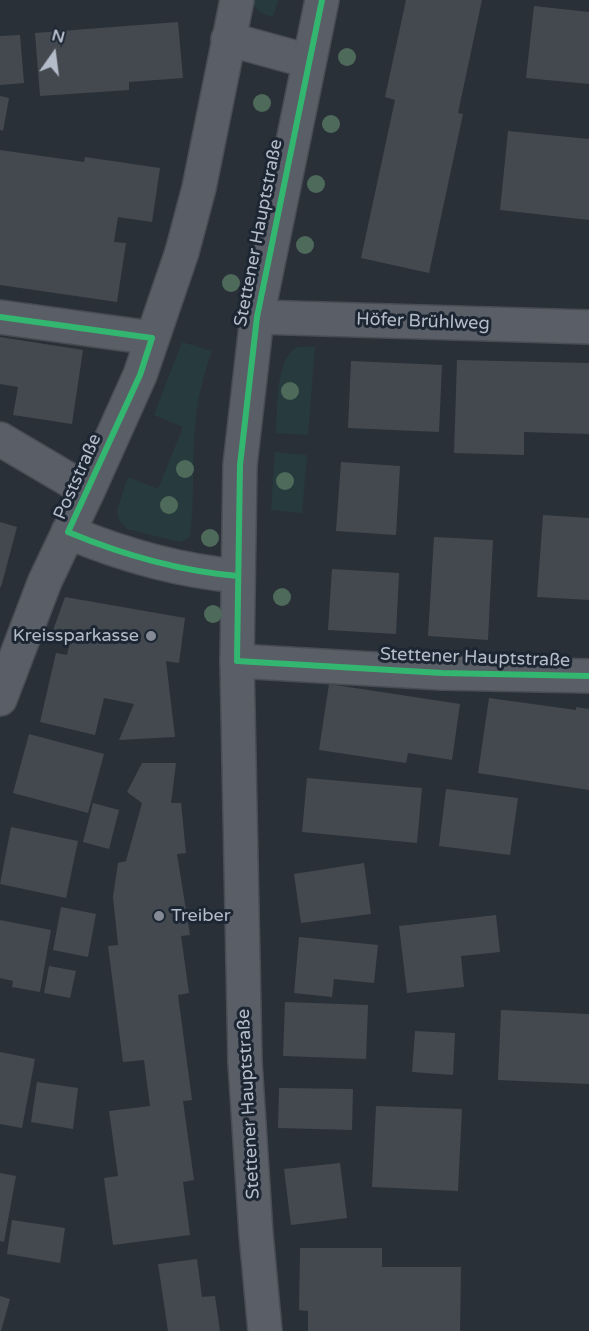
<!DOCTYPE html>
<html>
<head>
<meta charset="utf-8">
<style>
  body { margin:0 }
  #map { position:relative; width:589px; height:1331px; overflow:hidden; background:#2a3038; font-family:"Varela Round",sans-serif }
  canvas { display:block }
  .north { position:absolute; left:24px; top:24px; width:60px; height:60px; -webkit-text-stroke:4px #1d2633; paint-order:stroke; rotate:14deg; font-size:16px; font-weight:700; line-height:24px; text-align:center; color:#b4bcc9 }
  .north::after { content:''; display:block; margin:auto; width:21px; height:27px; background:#b4bcc9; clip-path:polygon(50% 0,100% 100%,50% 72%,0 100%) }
</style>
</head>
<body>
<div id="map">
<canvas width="589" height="1331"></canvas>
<div class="north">N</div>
</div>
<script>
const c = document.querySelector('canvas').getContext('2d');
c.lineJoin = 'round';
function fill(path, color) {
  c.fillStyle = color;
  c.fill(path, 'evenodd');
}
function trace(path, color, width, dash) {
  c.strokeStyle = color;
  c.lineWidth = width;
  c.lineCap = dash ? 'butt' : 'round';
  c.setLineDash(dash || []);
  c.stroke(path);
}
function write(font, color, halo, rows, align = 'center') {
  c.font = font + ' "Varela Round",sans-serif';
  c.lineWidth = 6;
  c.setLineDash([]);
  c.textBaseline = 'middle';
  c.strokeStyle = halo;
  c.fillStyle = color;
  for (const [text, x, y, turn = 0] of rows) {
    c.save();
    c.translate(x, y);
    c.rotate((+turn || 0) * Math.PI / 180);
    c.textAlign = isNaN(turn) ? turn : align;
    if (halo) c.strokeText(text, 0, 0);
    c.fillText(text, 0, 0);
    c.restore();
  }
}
const green = new Path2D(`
  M252 0H280L278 1 273 17C262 14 255 11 252 0Z
  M182 342 212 351C203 376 197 401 195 427 191 465 196 501 189 538L180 542 127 529 119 520 117 510 128 477 158 489 183 427 154 415Z
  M297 347H315L308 435 276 433C278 408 274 362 297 347Z
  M275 452 307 455 302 513 271 510Z`);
const building = new Path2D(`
  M406 0H482L458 113 463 114 429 273 361 258 395 100 385 97Z
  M534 6 589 12V84L526 78Z
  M178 22 183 78 129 82V90L40 96 35 33Z
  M20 35 24 83 0 85V36Z
  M0 96 9 98 3 131 0 130Z
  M508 131 589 139V220L500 210Z
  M0 150 84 162 85 157 160 168 152 222 118 217 114 242 126 243 117 302 0 285Z
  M0 337 83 350 72 424 13 415 18 387 0 384Z
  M457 360 589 363V434L524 432V455L454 453Z
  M351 361 442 365 439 432 348 428Z
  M341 462 400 466 396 535 336 531Z
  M543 515 589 518V600L537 597Z
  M0 522 17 527 1 587H0Z
  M434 537 493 540 488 640 428 636Z
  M332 569 399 573 396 634 328 630Z
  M65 597 185 618 179 663 166 661 175 737 119 740 134 704 104 698 95 735 40 722 56 653 67 655 70 642 51 636Z
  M329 684 460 704 452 760 408 753 406 763 319 750Z
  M489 698 576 710V707L589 709V790L478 773Z
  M29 734 104 754 88 813 13 793Z
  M142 763H176L171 803H181L186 853 177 854 190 935 181 936 189 993 178 995 192 1100 183 1101 194 1180 183 1182 190 1235 113 1245 104 1178 118 1176 109 1111 150 1106 144 1060 123 1062 108 946 118 945 113 897 118 863 126 861 142 803 127 792Z
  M307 778 422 788 417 843 302 832Z
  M446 789 518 798 510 855 439 846Z
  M93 803 119 810 109 849 83 842Z
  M11 827 78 841 66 898 0 884Z
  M364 863 371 914 301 923 294 874Z
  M61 907 96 914 88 957 53 950Z
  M496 915 500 952 461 956 464 987 407 993 399 926Z
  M0 920 51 930 40 992 12 987 13 981 0 978Z
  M299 937 378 945 374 983 334 979 332 997 294 993Z
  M49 966 76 971 70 998 44 993Z
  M285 1002 368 1005 366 1059 283 1056Z
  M501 1010 589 1014V1084L498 1080Z
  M415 1031 455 1033 453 1075 412 1072Z
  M0 1052 35 1059 22 1128 0 1124Z
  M37 1082 78 1088 73 1129 31 1122Z
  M279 1088 353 1089 352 1130 278 1128Z
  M376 1106 462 1109 458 1191 372 1187Z
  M340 1163 347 1218 291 1225 284 1169Z
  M0 1173 16 1176 4 1242 0 1241Z
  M12 1220 65 1228 60 1263 7 1254Z
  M300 1248H382V1267H461L460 1331H308V1311L299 1310Z
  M197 1259 202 1297 215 1296 220 1331H168L158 1264Z
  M0 1296 10 1299 1 1331H0Z`);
const minor = new Path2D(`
  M228 39 308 61
  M0 317 152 338
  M257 317 589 327
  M0 439 88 491
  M68 532C123 555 179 571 238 576
  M237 661 442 673 589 676
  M0 699 45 581 88 491 140 375 182 252 199 188 237 0`);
const tertiary = new Path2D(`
  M265 1331 256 1234 245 1062 237 661 240 465 257 317 322 0`);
const cycleway = new Path2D(`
  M322 0 257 317 240 465 237 661 442 673 589 676
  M0 317 152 338 140 375 68 532C123 555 179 571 238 576`);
const trees = [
  [347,57],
  [262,103],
  [331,124],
  [316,184],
  [305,245],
  [231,283],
  [290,391],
  [185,469],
  [285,481],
  [169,505],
  [210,538],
  [282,597],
  [213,614]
];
const markers = [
  [151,636,6,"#848b96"],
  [159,916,6,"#848b96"]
];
const streetNames = [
  ["Stettener Hauptstraße",259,233,-79],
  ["Höfer Brühlweg",423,322,2],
  ["Poststraße",78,477,-66],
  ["Stettener Hauptstraße",475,658,2],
  ["Stettener Hauptstraße",249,1104,-93]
];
const poiNames = [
  ["Kreissparkasse",139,636],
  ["Treiber",171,916,"left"]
];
fill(green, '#273a3e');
fill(building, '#444950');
trace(minor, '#484c53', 36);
trace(tertiary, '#484c53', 36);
trace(minor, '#5a5e66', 33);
trace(tertiary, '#5a5e66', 33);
trace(cycleway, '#33b770', 6);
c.fillStyle = '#4e6a5a';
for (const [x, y] of trees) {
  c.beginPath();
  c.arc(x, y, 9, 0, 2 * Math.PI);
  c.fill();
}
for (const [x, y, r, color] of markers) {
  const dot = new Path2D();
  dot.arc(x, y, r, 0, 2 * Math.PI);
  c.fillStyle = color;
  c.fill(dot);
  trace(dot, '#1d2633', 2);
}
write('18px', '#b4bcc9', '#1d2633', streetNames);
write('18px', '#b4bcc9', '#1d2633', poiNames, 'right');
</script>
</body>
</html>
